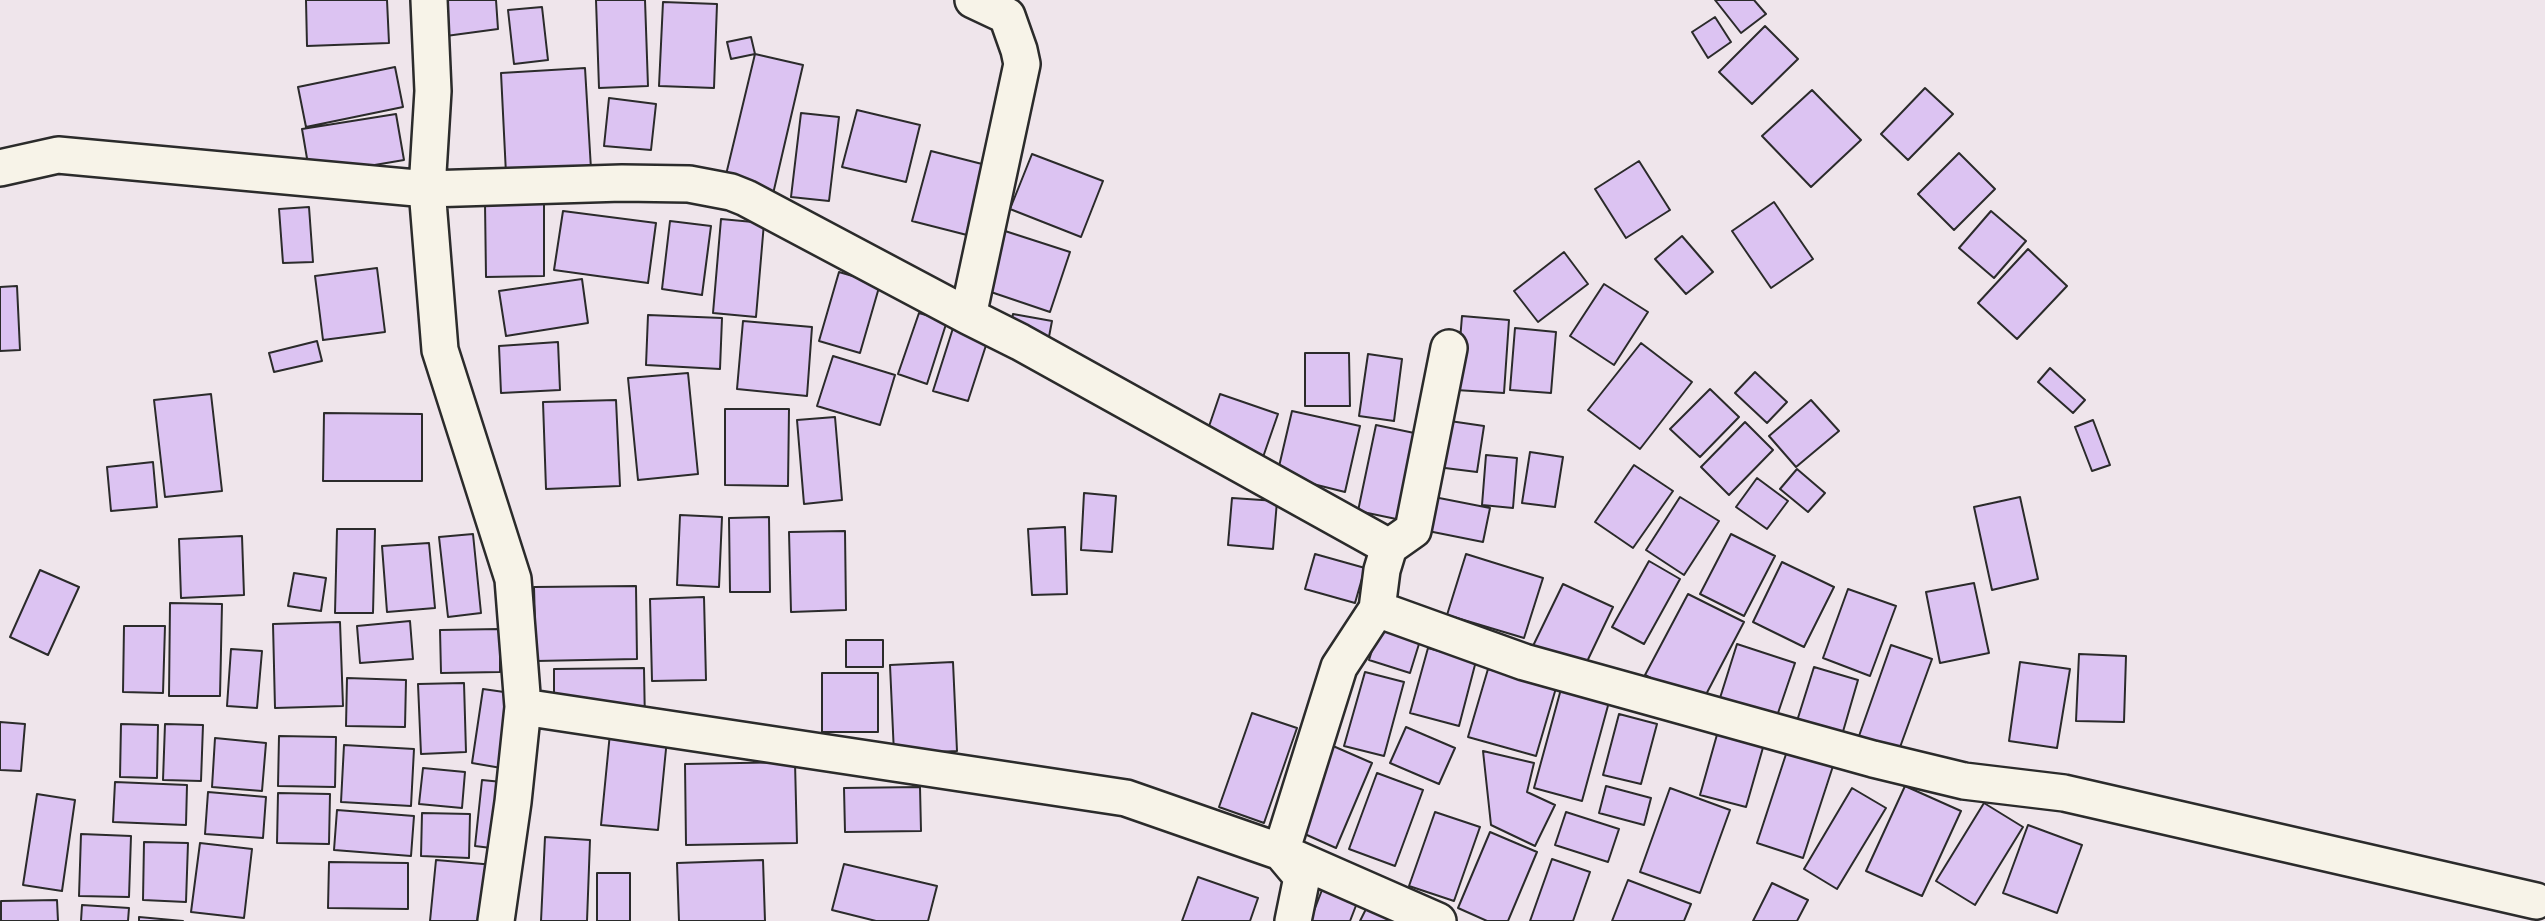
<!DOCTYPE html>
<html>
<head>
<meta charset="utf-8">
<style>
  body { margin:0 }
  canvas { display:block; background:#efe5eb }
</style>
</head>
<body>
<canvas width="2545" height="921"></canvas>
<script>
const c = document.querySelector('canvas').getContext('2d');
c.lineJoin = 'round';
function fill(path, color) {
  c.fillStyle = color;
  c.fill(path, 'evenodd');
}
function trace(path, color, width, dash) {
  c.strokeStyle = color;
  c.lineWidth = width;
  c.lineCap = dash ? 'butt' : 'round';
  c.setLineDash(dash || []);
  c.stroke(path);
}
const building = new Path2D(`
  M306 0H387L389 43 307 46Z
  M442 0H496L498 29 446 36Z
  M596 0H645L648 86 599 88Z
  M1715 0H1754L1766 14 1741 33Z
  M663 2 717 4 714 88 659 86Z
  M542 7 548 60 514 64 508 10Z
  M1715 17 1731 42 1708 58 1692 32Z
  M1765 26 1798 59 1752 104 1719 72Z
  M751 37 755 54 731 59 727 42Z
  M755 54 803 65 773 194 724 183Z
  M395 67 403 107 306 127 298 87Z
  M585 68 591 169 506 174 501 73Z
  M1925 88 1953 114 1908 160 1881 134Z
  M1812 90 1861 140 1811 187 1762 136Z
  M609 98 656 104 651 150 604 146Z
  M857 110 920 125 906 182 842 167Z
  M801 113 839 117 829 201 791 197Z
  M396 114 404 160 310 176 302 129Z
  M931 151 986 165 967 235 912 221Z
  M1959 153 1995 189 1954 230 1918 194Z
  M1032 154 1103 181 1081 237 1010 209Z
  M1639 161 1670 210 1626 238 1595 189Z
  M544 202V276L486 277 485 203Z
  M1774 202 1813 259 1771 288 1732 231Z
  M309 207 313 262 283 263 279 209Z
  M563 211 656 223 648 283 554 270Z
  M1991 211 2026 241 1994 278 1959 248Z
  M721 219 764 223 756 317 713 313Z
  M670 221 711 226 702 295 662 289Z
  M1005 231 1070 252 1050 312 985 290Z
  M1682 236 1713 272 1686 294 1655 259Z
  M2028 249 2067 286 2017 339 1978 303Z
  M1564 252 1588 284 1538 322 1514 291Z
  M377 268 385 332 323 340 315 276Z
  M839 272 880 284 860 353 819 341Z
  M582 279 588 323 506 336 499 291Z
  M1604 284 1648 312 1614 365 1570 336Z
  M17 286 20 350 0 351V287Z
  M919 313 947 321 927 384 898 374Z
  M1013 314 1052 321 1048 342 1009 335Z
  M648 315 722 318 720 369 646 365Z
  M1462 316 1509 320 1504 393 1456 390Z
  M743 321 812 327 807 396 737 389Z
  M954 325 989 336 968 401 933 391Z
  M1515 328 1556 332 1551 393 1510 390Z
  M317 341 322 361 274 372 269 353Z
  M558 342 560 390 501 393 499 346Z
  M1641 343 1692 382 1640 449 1588 410Z
  M1305 353H1349L1350 406H1305Z
  M1368 354 1402 359 1394 421 1359 416Z
  M833 356 895 375 880 425 817 406Z
  M2050 368 2085 400 2073 413 2038 382Z
  M1755 372 1787 402 1767 423 1735 393Z
  M688 373 698 474 638 480 628 378Z
  M1710 389 1739 417 1700 457 1670 429Z
  M211 394 222 491 165 497 154 400Z
  M1220 394 1278 414 1262 460 1204 441Z
  M616 400 620 486 546 489 543 402Z
  M1811 400 1839 431 1796 467 1769 436Z
  M725 409H789L788 486 725 485Z
  M1292 411 1360 426 1345 492 1277 475Z
  M324 413 422 414V481H323Z
  M835 417 842 500 804 504 797 420Z
  M1443 420 1484 426 1477 472 1437 467Z
  M2093 420 2110 465 2092 471 2075 427Z
  M1745 422 1773 450 1729 495 1701 467Z
  M1376 425 1419 434 1401 520 1358 511Z
  M1530 452 1563 457 1555 507 1522 503Z
  M1486 455 1517 458 1513 508 1482 505Z
  M153 462 157 507 111 511 107 467Z
  M1634 465 1673 491 1633 548 1595 522Z
  M1797 469 1825 493 1808 512 1780 489Z
  M1757 478 1788 501 1767 529 1736 507Z
  M1084 493 1116 496 1112 552 1081 550Z
  M1434 497 1490 508 1483 542 1428 531Z
  M1680 497 1719 521 1684 575 1646 550Z
  M2020 497 2038 579 1992 590 1974 507Z
  M1232 498 1277 501 1273 549 1228 545Z
  M680 515 722 517 719 587 677 585Z
  M769 517 770 592H730L729 518Z
  M1065 527 1067 594 1032 595 1028 529Z
  M337 529H375L373 613H335Z
  M845 531 846 610 791 612 789 532Z
  M473 534 481 613 448 617 439 537Z
  M1731 534 1775 556 1744 616 1700 594Z
  M242 536 244 595 181 598 179 539Z
  M429 543 435 608 387 612 382 546Z
  M1315 554 1365 568 1355 603 1305 589Z
  M1466 554 1543 578 1524 638 1447 615Z
  M1649 561 1680 579 1644 644 1612 627Z
  M1782 562 1834 587 1804 647 1753 622Z
  M40 570 79 587 48 655 10 637Z
  M294 573 326 578 321 611 288 606Z
  M1974 583 1989 653 1940 663 1926 592Z
  M1563 584 1613 607 1582 672 1532 648Z
  M636 586 637 659 536 661 534 587Z
  M1848 589 1896 606 1870 676 1823 658Z
  M1688 594 1744 622 1701 704 1645 675Z
  M704 597 706 680 652 681 650 599Z
  M170 603 222 604 220 696H169Z
  M1382 618 1423 631 1410 673 1369 660Z
  M410 621 413 659 360 663 357 626Z
  M340 622 343 706 275 708 273 624Z
  M124 626H165L163 693 123 692Z
  M500 629V672L441 673 440 630Z
  M846 640H883V667H846Z
  M1737 644 1795 663 1777 716 1720 698Z
  M1891 645 1932 659 1899 750 1859 736Z
  M1428 648 1476 661 1459 726 1410 713Z
  M231 649 262 651 257 708 227 706Z
  M2079 654 2126 656 2124 722 2076 721Z
  M953 662 957 751 894 754 890 665Z
  M2020 662 2070 669 2057 748 2009 741Z
  M1814 667 1858 680 1842 735 1797 721Z
  M644 668 645 725 554 726V669Z
  M1488 669 1556 688 1536 756 1468 737Z
  M1365 672 1404 682 1384 756 1344 746Z
  M822 673H878V732H822Z
  M347 678 406 680 405 727 346 726Z
  M464 683 466 752 421 754 418 684Z
  M483 689 525 695 513 770 472 763Z
  M1561 689 1609 702 1582 801 1534 788Z
  M1252 713 1297 728 1264 823 1219 807Z
  M1619 714 1657 724 1641 784 1603 775Z
  M0 722 25 724 21 771 0 770Z
  M121 724 158 725 157 778 120 777Z
  M165 724 203 725 201 781 163 780Z
  M1720 724 1766 737 1746 807 1700 795Z
  M1406 727 1455 748 1439 784 1390 763Z
  M610 733 667 739 658 830 601 825Z
  M279 736 336 737 335 787 278 786Z
  M215 738 266 743 262 791 212 787Z
  M344 745 414 749 411 806 341 802Z
  M1333 746 1372 763 1336 848 1298 831Z
  M1788 748 1834 763 1803 858 1757 843Z
  M1483 751 1534 763 1527 792 1555 805 1535 846 1491 825Z
  M795 762 797 843 686 845 685 764Z
  M423 768 465 772 462 808 419 804Z
  M1377 773 1423 790 1395 866 1349 849Z
  M482 780 522 784 515 851 475 846Z
  M115 782 187 785 186 825 113 822Z
  M1606 786 1651 798 1644 825 1599 813Z
  M1905 786 1961 811 1922 896 1866 871Z
  M920 787 921 831 845 832 844 788Z
  M1670 788 1730 810 1700 893 1640 872Z
  M1852 788 1886 808 1837 889 1804 869Z
  M208 792 266 797 263 838 205 834Z
  M278 793 330 794 329 844 277 843Z
  M37 794 75 800 62 891 23 885Z
  M1984 803 2023 827 1975 905 1936 881Z
  M337 810 414 816 411 856 334 850Z
  M1435 812 1480 827 1454 901 1409 886Z
  M1566 812 1619 829 1608 862 1555 845Z
  M422 813 470 814 469 858 421 856Z
  M2028 825 2082 845 2057 913 2003 893Z
  M1490 832 1537 852 1508 921H1487L1458 908Z
  M81 834 131 836 129 897 79 896Z
  M545 837 590 840 587 921H541Z
  M144 842 188 843 186 902 143 900Z
  M200 843 252 849 244 918 191 912Z
  M1552 859 1590 872 1573 921H1530Z
  M436 860 495 865 490 921H430Z
  M763 860 765 921H679L677 863Z
  M329 862 408 863V909L328 908Z
  M844 864 937 886 928 921H876L832 910Z
  M597 873H630V921H597Z
  M1198 877 1258 898 1250 921H1182Z
  M1628 880 1691 904 1684 921H1612Z
  M1772 883 1808 900 1797 921H1753Z
  M1322 890 1357 903 1350 921H1310Z
  M57 900 58 921H1V901Z
  M82 905 129 908 128 921H81Z
  M1368 905 1404 921H1360Z
  M139 917 183 921H139Z`);
const street = new Path2D(`
  M429 0 433 91 427 189 440 350 513 579 523 707 513 802 496 921
  M973 0 1007 16 1019 50 1022 64 968 316 1020 342 1389 547
  M0 168 58 155 427 189 622 183 689 184 731 192 746 198 968 316
  M1377 609 1524 662 1873 759 1964 781 2064 793 2536 901
  M523 707 1126 798 1281 852 1438 921
  M1293 921 1302 877 1281 852 1339 667 1377 609 1382 570 1389 547 1413 530 1449 348`);
fill(building, '#dcc3f2');
trace(building, '#2b2b2b', 2);
trace(street, '#2b2b2b', 40);
trace(street, '#f7f3e8', 35);
</script>
</body>
</html>
